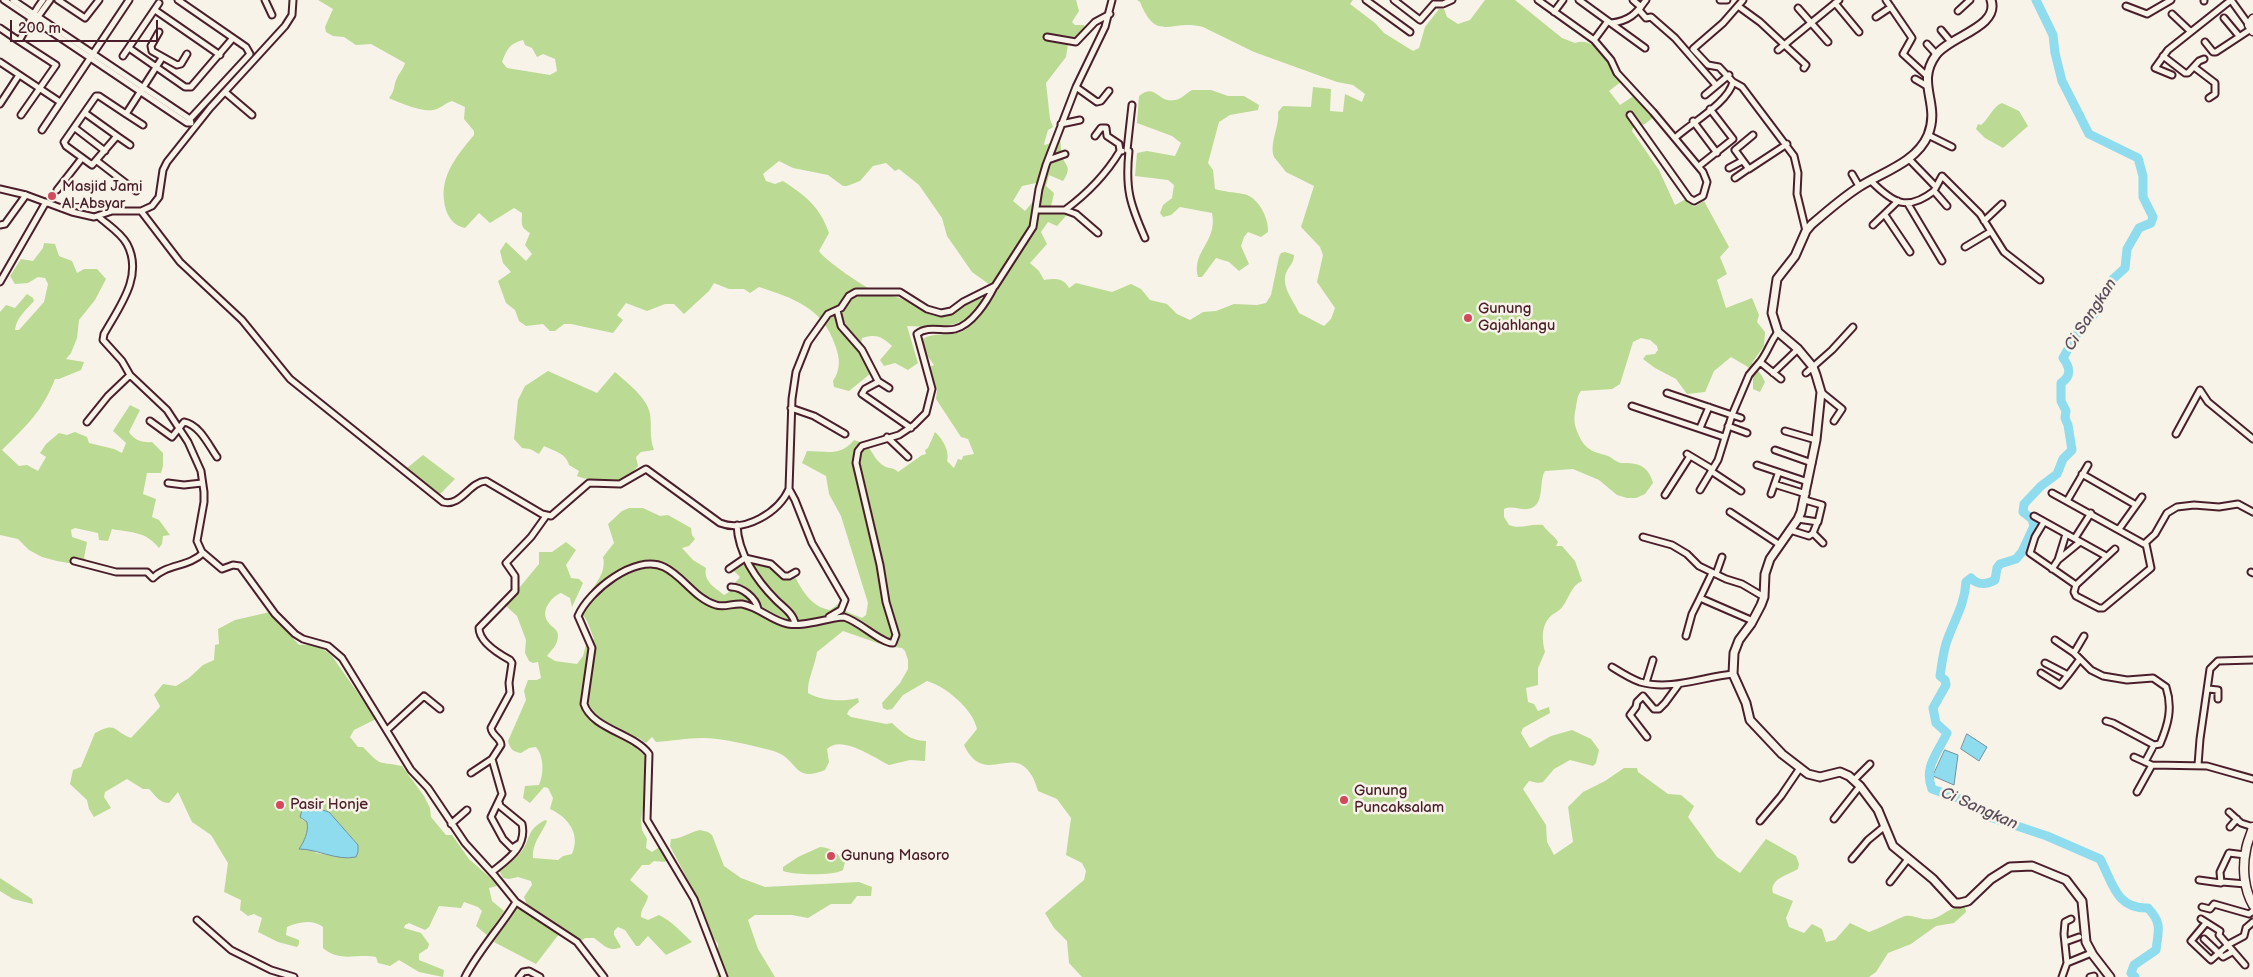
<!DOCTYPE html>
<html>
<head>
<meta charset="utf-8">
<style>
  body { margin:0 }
  #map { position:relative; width:2253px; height:977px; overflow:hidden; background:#f7f3e8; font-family:"Balsamiq Sans",sans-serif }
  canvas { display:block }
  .scale { position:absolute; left:10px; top:20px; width:148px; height:22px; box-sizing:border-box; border:2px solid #4a1f2b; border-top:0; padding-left:6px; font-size:15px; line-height:18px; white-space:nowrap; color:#4a1f2b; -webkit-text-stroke:4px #f7f3e8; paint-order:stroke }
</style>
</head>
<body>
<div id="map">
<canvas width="2253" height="977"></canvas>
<div class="scale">200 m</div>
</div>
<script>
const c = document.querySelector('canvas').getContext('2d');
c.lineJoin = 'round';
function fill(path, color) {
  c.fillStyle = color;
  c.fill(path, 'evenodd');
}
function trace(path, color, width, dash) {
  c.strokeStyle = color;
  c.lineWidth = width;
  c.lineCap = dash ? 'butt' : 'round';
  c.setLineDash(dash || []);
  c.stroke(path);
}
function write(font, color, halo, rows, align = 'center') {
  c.font = font + ' "Balsamiq Sans",sans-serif';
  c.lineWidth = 5;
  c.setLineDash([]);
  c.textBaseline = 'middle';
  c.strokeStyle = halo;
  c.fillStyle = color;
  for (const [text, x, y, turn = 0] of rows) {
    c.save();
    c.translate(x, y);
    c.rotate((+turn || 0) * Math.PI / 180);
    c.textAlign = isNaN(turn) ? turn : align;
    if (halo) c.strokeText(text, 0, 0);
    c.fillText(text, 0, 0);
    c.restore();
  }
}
const green = new Path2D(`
  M318 0H1076L1079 11 1072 22 1075 25H1084L1086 30 1068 44 1066 57 1046 83 1050 119 1053 127 1048 130 1044 144 1045 145 1060 140C1061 144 1061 147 1061 152 1063 166 1074 165 1063 181L1049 175 1046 186 1054 193 1051 206 1059 208 1066 205 1071 210 1057 226 1048 222 1041 232 1047 244 1030 263 1039 271 1044 280C1055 278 1064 278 1069 288L1076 283 1112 292 1131 284 1141 289 1150 300 1167 304 1177 314 1190 320 1203 312 1216 311 1234 304 1257 305 1266 303 1271 295 1279 257 1281 253 1285 252 1294 255C1294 263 1289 266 1286 273 1281 287 1294 301 1299 313L1324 326 1331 319 1335 308 1317 282 1323 255 1320 247 1301 227 1314 186 1286 172 1274 157C1269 143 1280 126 1278 112L1283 106 1311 107 1313 87 1331 89 1330 111 1343 112 1345 94 1362 102 1365 94 1353 85 1337 82 1254 52 1203 27C1171 18 1157 44 1140 2L1137 0H1353L1350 4 1375 23 1384 33 1413 51 1419 48 1425 27 1439 9H1444L1447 17 1458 24 1470 20 1485 0H1515L1562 38 1575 43C1596 35 1611 66 1622 81L1609 91 1620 105 1635 95 1655 116 1645 124 1633 128 1632 131 1659 170 1675 205 1686 199 1694 207 1704 201 1729 247 1720 257 1727 274 1717 280 1726 308 1752 298 1759 315 1757 322 1765 332 1764 346 1752 363 1762 376 1765 382 1760 392 1753 389V374L1748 367 1731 357 1714 371 1705 392 1687 394 1676 379 1655 368 1643 359 1646 355 1655 354 1658 350 1657 346 1650 340 1641 338 1633 342 1620 384 1612 389 1581 391C1576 397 1577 405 1575 412 1573 423 1576 429 1580 438 1587 451 1595 452 1608 456 1612 458 1616 462 1621 463 1638 463 1648 465 1653 483L1645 494 1636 498H1627L1617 495 1599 480 1573 469 1545 471C1538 482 1546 506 1528 509 1519 510 1512 505 1504 509V517L1509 525C1521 530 1530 523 1543 525 1547 532 1555 536 1558 542L1556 546H1562L1575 561 1582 581C1571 586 1570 596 1563 606 1559 612 1553 613 1549 618 1541 627 1542 641 1545 652L1538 668V685L1526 688 1528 702 1534 704 1538 711 1549 707 1550 713 1523 728 1521 733 1530 748 1551 736 1572 730 1591 739 1599 750 1596 763 1593 766 1570 760 1554 769 1543 782 1538 783 1529 781 1523 789 1546 825 1547 842 1554 855 1573 842 1568 807 1583 792 1605 781 1624 768H1637L1638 772 1668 794 1681 795 1694 806 1688 817 1717 857 1740 873 1766 839 1796 856 1799 864 1798 869C1788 875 1769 879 1773 893L1793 901 1786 918 1789 927 1804 933 1812 924 1822 929 1826 942 1835 940 1850 923 1869 932C1881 928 1892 921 1905 916 1913 914 1922 921 1932 919 1944 916 1951 905 1965 907L1966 912 1954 923 1936 926 1911 944 1888 953 1876 972 1869 977H1082L1069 963 1067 941 1054 928 1045 913 1084 880 1086 871 1082 863 1066 855 1071 818 1057 799 1038 791C1036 785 1034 778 1030 773 1011 745 984 787 964 745L977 729C973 709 945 686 927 681L903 695 892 709 887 710 883 708 882 703 900 683 908 669V660L905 651 902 648 886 646 843 631 817 652C815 666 807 680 808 693 821 701 844 702 858 698L859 702 849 710 847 714 851 717 886 724 892 723C904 734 909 740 926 741L925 761 910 760 889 765C875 758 841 734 827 749L829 762 825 770C791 784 800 757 770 750 749 745 724 738 702 738 687 738 671 741 656 742L652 737 646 743 637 737 636 748 645 756V798L641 820 642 830 647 839 646 848 652 852 658 848H662L668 858 665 862 654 861 649 865H642L630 880 648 896C647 904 640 909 641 917L648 920 659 915C673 922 681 932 692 942L666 955 648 936 639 946H636L625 930 618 927 614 931V935L621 947C609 953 604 945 594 938H585L580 942 565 930 527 905 524 897 532 885 531 881 518 877 509 879 503 878 499 870C504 862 515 860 521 852 532 838 525 831 545 820L547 821C542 834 532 842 533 858L558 860 563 856 572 854C581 834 568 817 550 809L553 798 548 788 544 787 530 803 523 798 525 786 539 785C544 774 544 756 536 747L529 748 521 753C513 752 510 749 508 741L526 700 524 691 528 680H537L541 678 538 662 533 663 529 661 525 653 526 640 517 616 505 605 534 570 539 564V552H552L566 542 576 550 566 565 571 578 579 579 583 583 572 607 570 598 561 593C551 597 540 611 548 622 551 627 557 628 558 635 558 645 552 649 547 656L555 661 577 664 583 656 586 645 594 639 587 621 579 609C587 593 608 576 603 557L614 543 608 524 622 511 629 508H643L660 516 668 515 691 528 692 535 695 539 689 546 682 548 693 560 706 568C703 582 716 588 724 595L734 589 735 583 740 577 734 571C757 552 766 566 785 580L795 577C803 592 812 607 830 610L841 602 847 612 862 618 866 615 868 603 841 516 829 494 826 476 802 463 807 451C827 451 840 457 854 440 877 448 869 456 884 466 889 469 894 467 898 472L922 455 926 454 925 450 928 448 935 432C943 439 950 452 947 461L954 468 958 459 962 460 963 456 974 454 968 439 961 437 936 399 937 390 930 367 934 365 926 354 922 339C935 332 947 336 961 332 973 328 989 300 997 290L972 272 947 236 942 218 919 185 899 169 895 171 886 163 873 166 860 181 847 186H843L828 175 793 168 779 161 763 174 766 181 775 184 783 181C806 196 820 207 829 233L819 251C823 259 868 290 878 293 886 296 895 295 904 300 915 305 928 318 942 316 957 313 967 296 983 299 969 331 936 327 907 326L918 363 908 370 895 363 884 366 880 360 892 346C881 336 876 334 862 338L860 352 870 374 849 391 834 387 833 381C841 369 840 358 835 345 823 308 793 298 759 287L750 293 744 289H729L714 283 709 291 684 314 674 304H665L647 311 626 303 617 315 623 320 613 333 571 324H564L555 331H550L543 324 526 326 519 321 515 310 506 303 498 281 511 272 503 263 500 251 506 242 526 261 532 254 525 245 530 233C520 227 522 224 522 213L514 208 490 223 479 213 465 228C455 226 449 219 446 210 437 179 455 158 474 135V131L464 119 465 107 452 101C445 103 440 109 433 110 422 112 399 103 389 98 396 89 393 86 397 78 399 73 403 70 405 63L371 44 356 45 344 37 333 36 326 32 325 27 333 9ZM523 40 525 45 532 48 537 57 543 54 555 59 557 71 550 75 507 68 502 62C507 49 509 44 523 40ZM1036 183 1043 190 1025 211 1013 201 1022 186Z
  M1192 90H1211L1228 96H1244L1259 105 1258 110 1230 115 1219 122 1208 163 1213 170 1215 189C1225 192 1233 192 1243 194 1258 196 1269 218 1268 232L1261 237 1248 232 1244 237 1241 246 1249 264 1239 271 1229 262 1216 258 1202 277H1198C1191 251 1218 242 1212 213L1180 207 1171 215 1163 217 1160 213 1163 205 1172 198 1174 185 1168 180 1135 176 1137 153 1147 151 1175 156 1181 143 1172 136 1137 123 1139 96C1157 82 1157 104 1175 100 1182 99 1186 93 1192 90Z
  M2002 103 2019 111 2028 126 2003 148 1985 138 1976 129 1978 124 1981 125C1989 119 1992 107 2002 103Z
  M44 243 55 244 59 256 72 261 77 273 84 269H97L106 279 95 300 79 320 77 338 71 353 66 359 84 362 81 370 59 379H55C42 412 27 425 2 450L19 466 27 465 38 471 46 457 40 453 46 444 59 433 67 435 75 432 87 437 89 443 114 449 122 453 126 443 113 431 130 405 140 410 129 432C134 440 142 443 152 442L163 453V466L161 473H147L143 494 156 499 152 517 159 520 170 535 163 536 162 544 159 548C145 531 133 533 112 529L108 541 99 540 98 533 75 528 71 530 72 537 87 542 84 558 87 560 86 566 57 561 42 557 29 550 18 539 0 535V312L6 305 15 308 27 294 33 298 34 301C26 310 16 318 15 330H19L44 302 48 284 45 278 38 277 28 283 15 284 10 276 21 259 33 261 43 248Z
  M548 371 597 393 615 372C627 383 647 397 650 414 652 427 649 436 654 450L641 452 636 457 638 466C624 483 621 482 600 480 591 479 586 480 577 476L579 471 569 465C566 453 554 451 544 446L539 454 530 449 522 448 514 439 518 400 525 386Z
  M423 455 455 479 440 494 407 468Z
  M270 612 299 645C314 643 321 647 332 656L376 719 354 730 350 737 358 747H363C382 767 377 761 402 766L424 796 430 808 431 817 446 835H452L469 859 496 883 497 886 489 888 492 901 504 911 488 936 476 926 482 911 478 907 464 902 461 908 439 906 429 927 425 930 409 923 405 925 404 928 421 933 429 944 428 948 419 954V960L444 970 443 977 419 972 399 960 390 966 378 963 376 957C356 953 341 963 323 948V927C313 919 298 922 287 927L286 935 299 940V944L297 947 278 942 258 932 262 918 254 914 248 916 240 910 241 900 224 892 228 863 211 835 192 822 178 792 169 803C158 802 156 796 149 789H143L127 779 105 792 104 797 111 808 94 817 89 809 87 800 70 784 73 770 81 767 95 733C117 721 113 731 131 738L159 708 160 706 154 695 163 684 176 686 189 678 203 665 214 660 215 645 219 644 218 629 235 620ZM322 809 329 812 358 845 349 858 316 853 311 849H300C305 842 309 831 307 822L301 819Z
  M700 830 708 832 712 835 724 866 741 878 765 887 859 882 872 887 871 896H857L851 904H831L808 918 792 915H755L748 920 758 949 775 977H716L723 967 718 956V944L710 933 690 884 670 846 671 839C681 839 690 832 700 830Z
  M820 847C832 848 837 853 845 862L843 870C833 876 794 875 783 871V867L798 857Z
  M0 878 32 899 33 904 13 899 0 891Z
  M516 907 559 934 536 964 494 942Z`);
const water = new Path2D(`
  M1967 734 1987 747 1979 761 1961 749Z
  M1945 750 1958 755 1954 785 1933 776Z
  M313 807 329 812 358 845V852L356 857C336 861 318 849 299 849 304 842 309 831 307 822L300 817 302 810Z`);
const river = new Path2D(`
  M2036 0 2053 35 2055 53 2062 81 2089 134 2138 158 2143 176V197L2153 217 2151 223 2139 228 2127 249 2125 268 2113 279 2095 313 2076 335 2063 358C2070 367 2072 376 2061 383V401L2066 411 2065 418 2068 425 2072 450 2063 459 2057 474 2041 486 2024 504 2023 512 2032 519 2034 526 2022 552 2016 559 2000 564 1997 568 1995 580C1988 584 1978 586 1971 578L1966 582C1965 603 1955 619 1948 638 1943 650 1942 664 1940 676L1945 680 1946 685 1933 708 1936 723 1947 733C1938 753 1923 767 1932 789L1967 801 1990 817 2047 836 2100 859C2113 883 2116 909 2148 908 2163 924 2158 931 2156 950L2134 965 2131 973 2135 977`);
const street = new Path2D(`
  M4 0 187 123H191L190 119 13 0
  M58 0 85 18 99 0
  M265 0 272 15
  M1366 0 1410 32
  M1394 0 1420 20 1434 4
  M1538 0 1594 40 1611 60 1617 73 1653 112 1703 172 1707 182 1703 196 1694 201 1689 198 1630 115
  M1579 0 1645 48
  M1633 0 1641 7
  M1720 0H1727
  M1886 0 1912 38 1903 54 1927 76
  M2231 0 2249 25
  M2204 1V0
  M1835 3 1859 32
  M1434 4H1443L1452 0
  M1738 6 1760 22 1806 65 1804 68
  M2126 6 2147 14 2171 0
  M1798 8 1828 42
  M155 10 220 55
  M1639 10 1646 18 1651 17 1675 38 1716 85
  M1958 11 1970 0
  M1554 12 1563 0
  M2172 14 2190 31
  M1876 17 1891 7
  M37 18 50 0
  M2224 18 2239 36
  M1611 23C1629 21 1636 14 1646 0
  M0 28 19 41
  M1941 30 1951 42
  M159 32 151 46 152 51 177 65 181 64 187 54
  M1047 37 1076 42 1095 22 1110 14
  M1594 40 1608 21
  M2205 42 2213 52H2216L2251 29
  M1927 44 1937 55
  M129 48 185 87H191L233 38 178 0
  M1778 50 1839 0
  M123 56 159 3
  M2163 56 2185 73H2188L2199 61 2204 59
  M0 62 60 102
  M2194 67 2215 83V94L2209 98
  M2172 75 2155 68 2168 50 2231 0
  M1915 79 1927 86
  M1733 82 1719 67 1708 65 1693 49 1723 23 1743 0
  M1076 87 1097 102 1101 101 1109 91
  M225 92 252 115
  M1705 95 1729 75
  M0 104 19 75
  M1132 105 1127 150 1129 151C1125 189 1130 204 1145 238
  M85 113 117 136
  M126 114 143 125
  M21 115 56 65 19 41C28 26 32 14 43 0
  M190 119 250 54 246 47 233 38
  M1693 121 1717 153
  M1061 124 1080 120
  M75 128 105 151
  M42 130 129 0
  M1753 135 1735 150 1749 169 1787 144
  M1928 135 1952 147
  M1095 136 1101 128H1106L1107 136 1119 144 1120 151H1122
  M1675 138C1691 123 1728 103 1733 82L1742 87 1794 156 1798 173 1797 194 1806 231
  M130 145 117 136 92 165 66 146 64 142 96 96H99L126 114 162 58
  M1908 158 1936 187 1934 191 1947 206
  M1048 160 1065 154
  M97 161 136 191
  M1699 166 1733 139 1710 109
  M1729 168 1742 161
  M1852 174 1859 186
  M1735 178 1748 169
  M1871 181C1893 203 1907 212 1934 191
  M1936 187 1942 176 1980 214 2004 252 2040 280
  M0 189 26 195 72 212 94 217 112 211H141L152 206 159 197 163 170 167 162 210 108 285 26 292 15 293 0
  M57 190 82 158
  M1908 204 1942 261
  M1036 210H1065L1076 214 1098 233
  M1065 210C1088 193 1105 176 1120 151
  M141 211 180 262 242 320 290 379 443 502C461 507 469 482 486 481L542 514 551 516 589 483 620 484 646 469 720 523C745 533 779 512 789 489L792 399 796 372 808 342 828 314 841 308 849 296 856 292H900L927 309 941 313 951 311 963 302 995 286 1033 227 1039 189 1046 165 1076 87 1105 27 1112 0
  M1885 215 1910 252
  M99 217C108 225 121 233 127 244 144 276 119 307 104 334L103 340 122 361 130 375 167 410 188 442 201 471 204 492V502L197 541 202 552 222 569 233 565 240 566 275 614 295 634 303 639 328 646 342 658 411 770 428 788 465 843 495 876 516 902 577 942 604 977
  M1984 221 2002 204
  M0 225 5 224 26 195
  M1873 225 1898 201
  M1965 247 1990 232
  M0 282 46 202
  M837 310 841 326 862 350 878 381 889 388
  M1778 332C1770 342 1768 352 1760 362L1781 379
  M1773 373 1798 349
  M1806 373 1832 350 1853 327
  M878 382 865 389 862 394 911 428
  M1821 392 1842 409 1834 421
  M1667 393 1732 415 1749 375 1760 362
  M1632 406 1724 437
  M791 408 814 416 845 434
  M150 421 172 437 184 422C200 425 209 446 217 457
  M87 422 108 396 130 375
  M1728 426 1747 433
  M1700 428 1709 407
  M1785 431 1816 440
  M2176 434 2200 390 2208 402 2253 439
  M887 437 908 457
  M1775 450 1812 463
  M1687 454 1712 469
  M1757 465 1808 482
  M1711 471 1741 491
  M2082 474 2136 505
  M168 483 184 485 202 483
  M1777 485 1806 494
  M789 489 795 500 812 543 845 600 841 610 829 617
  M1700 490 1718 460 1732 415 1741 418
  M2052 493 2144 544 2155 534 2167 513 2177 507 2194 505 2219 507 2238 504 2253 512
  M1771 494 1778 474
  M1665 495 1690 456
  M2067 501 2088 465
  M1730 512 1780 545
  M2034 516 2106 556
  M1798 519 1818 522 1822 505 1805 500
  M2044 522 2035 537 2030 553 2076 585
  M737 525C738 553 756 580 776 600 783 607 794 614 795 624
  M2119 529 2142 497
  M1790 530 1809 536 1813 533 1817 523
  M1813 533 1823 543
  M1643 537 1672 545 1687 554 1699 566 1726 579 1742 584 1764 597
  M2075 538 2091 513
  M2115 549 2076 585 2074 592 2076 596 2099 608H2103L2151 568 2146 544
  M2058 560 2080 542
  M74 561 116 572H147L153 578C166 564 189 567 203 553
  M729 569 745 558 771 564 784 576H789L796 572
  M2052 569 2058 560 2066 534
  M2251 572 2253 573
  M1712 573 1700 598 1753 621
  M1716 574 1722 557
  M731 587C742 587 756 598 758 609
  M1686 636 1692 614 1700 598
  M2055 640 2074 653 2091 670 2103 676 2127 680 2153 678 2166 687C2173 708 2168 725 2160 744L2154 745
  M2074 653 2084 636
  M2045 663 2068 675 2080 659
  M1612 667C1620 672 1631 679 1640 682 1671 691 1702 677 1733 674
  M2041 673 2060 685 2068 675
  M1646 683 1653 660
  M2208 689 2218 690V699
  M2106 721 2113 723 2154 745 2145 762
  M387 730 424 696 440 709
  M1647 737 1630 715 1636 707 1637 702 1643 696 1654 709H1659L1665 703 1679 684
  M2134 757 2152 765 2207 766 2253 779
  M492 759 502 794 491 817 503 839 512 848 520 843
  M2198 765 2200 739 2210 669 2218 661 2253 660
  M471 773 492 759 501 745C501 738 492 736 491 728L510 693 509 683 512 663 510 660C499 654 479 642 479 628L515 591V576L506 563 531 537 546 516
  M1854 780 1870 764
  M2137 792 2152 765
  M2229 812 2241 823 2253 827
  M1834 819 1860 786
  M1760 821 1781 796 1800 768
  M451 824 467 810
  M2230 827 2237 819
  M1852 859 1868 840 1885 826
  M492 872C508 859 527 847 522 824L500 806 499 802
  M2199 880 2221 883 2220 872 2229 853 2245 855
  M1890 882 1908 859
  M2222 882 2246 884
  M2202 907 2210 909 2214 904 2249 914 2253 911
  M2201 919 2220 931 2219 935 2245 965
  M197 920 231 950 271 970 294 977
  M2206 923 2191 941 2211 960 2229 944 2244 936 2246 928 2253 922
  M2204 939 2223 957 2232 952
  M2065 942 2079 937
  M2067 963 2064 934 2065 922 2071 919
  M465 977C479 950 500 928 516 902
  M519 977 523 972 529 971 540 977
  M724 977 694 899 647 820 649 754C635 734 592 729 584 704L592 648 578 616C588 592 635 553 664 567 683 576 695 599 716 605 724 608 733 603 742 604 759 607 772 621 788 624 805 627 826 618 844 617 859 621 882 644 893 643L896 635 886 602 880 565 856 463 858 451 862 446 899 435 914 425 926 413 932 389 917 334C928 325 943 332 955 329 972 325 987 301 994 287
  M2062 977 2067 963 2089 954
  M2090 977 2094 976`);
const secondary = new Path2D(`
  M1991 0C2000 27 1950 36 1936 55 1915 84 1941 103 1928 135 1916 163 1882 172 1859 187 1842 198 1826 212 1811 225L1806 231 1795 256 1777 279 1772 313 1778 332 1798 349 1813 367 1816 375 1821 392 1816 440 1801 512 1798 519 1770 559 1765 574 1764 597 1761 605 1751 624 1739 640 1734 653 1733 674 1746 703 1750 720 1782 754 1808 774 1820 777 1840 772 1849 776 1860 786 1878 810 1893 846 1933 879 1955 903H1960L1968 901 1991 879 2010 867 2032 866 2066 880 2082 901 2086 942 2093 955 2110 977`);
const primary = new Path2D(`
  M2253 19 2249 25 2253 31
  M2253 827C2251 835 2247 842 2246 850 2242 868 2244 889 2253 905`);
const markers = [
  [52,196,5,"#d1495b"],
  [1468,318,5,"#d1495b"],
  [1344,800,5,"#d1495b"],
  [280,805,5,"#d1495b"],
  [831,856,5,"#d1495b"]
];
const poiNames = [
  ["Masjid Jami",62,187],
  ["Al-Absyar",62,204],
  ["Gunung",1478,309],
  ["Gajahlangu",1478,326],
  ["Gunung",1354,791],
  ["Puncaksalam",1354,808],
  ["Pasir Honje",290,805],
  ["Gunung Masoro",841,856]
];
const waterNames = [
  ["Ci Sangkan",2091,315,-57],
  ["Ci Sangkan",1979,809,24]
];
fill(green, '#bbda93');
fill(water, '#8edced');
trace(water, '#73909f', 1);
trace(river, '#8edced', 9);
trace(street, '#4a1f2b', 9);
trace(secondary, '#4a1f2b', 11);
trace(primary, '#4a1f2b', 11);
trace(street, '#f7f3e8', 5);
trace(secondary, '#f7f3e8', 7);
trace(primary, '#f7f3e8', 8);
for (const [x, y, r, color] of markers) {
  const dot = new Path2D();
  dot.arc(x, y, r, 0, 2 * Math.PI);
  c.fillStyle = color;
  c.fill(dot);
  trace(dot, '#f7f3e8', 2);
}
write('15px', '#4a1f2b', '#f7f3e8', poiNames, 'left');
write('italic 16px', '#5b4e5c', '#f7f3e8', waterNames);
</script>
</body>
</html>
